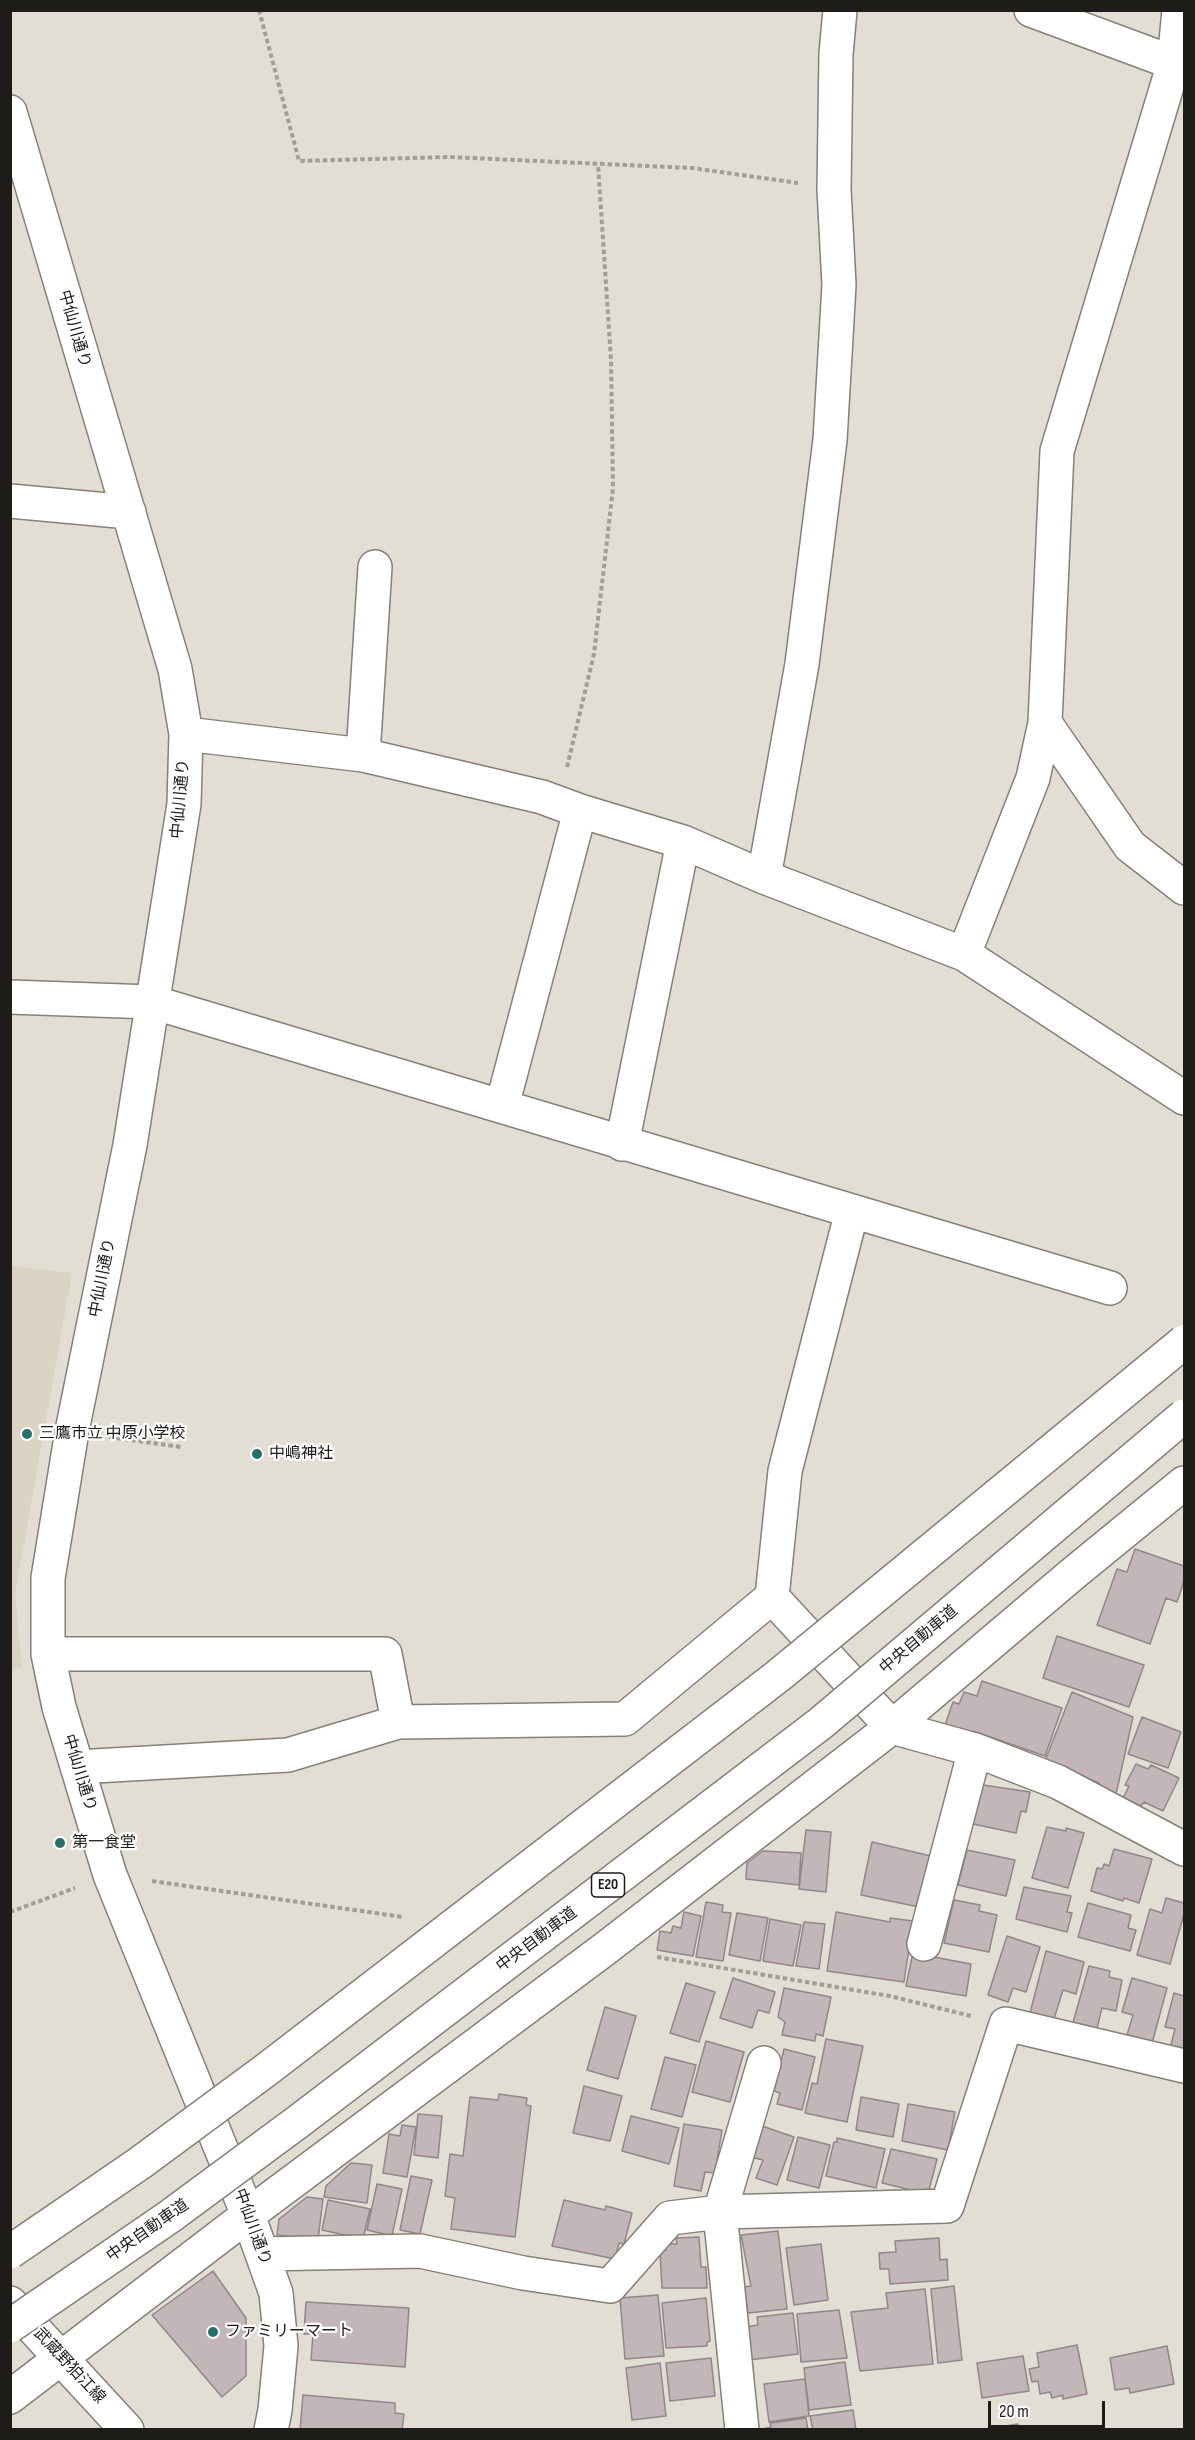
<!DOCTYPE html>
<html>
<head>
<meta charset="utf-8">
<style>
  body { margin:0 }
  #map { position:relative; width:1195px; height:2440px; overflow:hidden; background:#e2ded4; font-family:"Sofia Sans Condensed",sans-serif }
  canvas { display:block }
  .frame { position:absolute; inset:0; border:12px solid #1e1c19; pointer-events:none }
  .scale { position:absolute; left:988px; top:2401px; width:117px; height:27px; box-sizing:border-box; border:3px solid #1e1c19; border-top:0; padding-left:8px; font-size:18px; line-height:21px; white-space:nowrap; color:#1e1c19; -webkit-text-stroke:4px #fff; paint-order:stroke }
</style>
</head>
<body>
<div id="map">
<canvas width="1195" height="2440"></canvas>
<div class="frame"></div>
<div class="scale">20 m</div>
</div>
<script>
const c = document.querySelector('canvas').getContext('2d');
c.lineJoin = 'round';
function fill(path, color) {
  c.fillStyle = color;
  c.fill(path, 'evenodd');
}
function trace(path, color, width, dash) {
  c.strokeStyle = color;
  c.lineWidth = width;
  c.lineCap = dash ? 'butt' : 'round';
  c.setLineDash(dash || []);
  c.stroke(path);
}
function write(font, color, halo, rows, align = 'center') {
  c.font = font + ' "Sofia Sans Condensed","Noto Sans JP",sans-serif';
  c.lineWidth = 4.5;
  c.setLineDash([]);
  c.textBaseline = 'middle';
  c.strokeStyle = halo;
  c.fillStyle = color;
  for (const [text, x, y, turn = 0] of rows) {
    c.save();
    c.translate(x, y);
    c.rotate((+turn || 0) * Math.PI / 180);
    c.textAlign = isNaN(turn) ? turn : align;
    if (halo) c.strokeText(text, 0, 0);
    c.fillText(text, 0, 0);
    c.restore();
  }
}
const built = new Path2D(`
  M11 1266 72 1273 15 1595 22 1667 11 1670Z`);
const building = new Path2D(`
  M1135 1549 1184 1566V1581L1177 1602 1166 1598 1150 1644 1097 1625 1117 1569 1127 1572Z
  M1057 1636 1144 1665 1129 1707 1043 1678Z
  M982 1681 1062 1708 1045 1756 973 1731 972 1735 945 1725 953 1702 959 1704 964 1692 977 1696Z
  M1072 1692 1133 1717 1116 1794 1097 1787 1099 1783 1045 1761Z
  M1142 1717 1181 1732 1168 1768 1128 1754Z
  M1136 1764 1148 1769 1151 1765 1179 1778 1163 1811 1144 1802 1141 1806 1123 1798 1129 1786 1125 1785Z
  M983 1785 1030 1792 1026 1812 1021 1811 1016 1833 973 1824Z
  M1047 1827 1066 1831V1828L1084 1833 1068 1888 1032 1878Z
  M806 1830 831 1832 826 1892 799 1889Z
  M872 1842 931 1856 919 1907 861 1895Z
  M1114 1849 1152 1859 1139 1903 1124 1898 1123 1901 1091 1891 1097 1868 1102 1869 1104 1864 1109 1866Z
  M967 1850 1015 1860 1006 1896 958 1885Z
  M763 1851 801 1853 799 1885 746 1879 747 1863Z
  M1024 1887 1071 1896 1067 1912 1072 1913 1067 1932 1016 1919Z
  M1166 1898 1184 1903V1914L1170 1964 1137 1955 1150 1909 1162 1913Z
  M954 1900 980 1905 979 1911 997 1915 989 1952 944 1943Z
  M706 1902 723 1905 722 1912 731 1913 723 1961 696 1957Z
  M1088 1903 1131 1915 1128 1928 1136 1930 1130 1951 1078 1937Z
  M684 1912 701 1916 693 1956 657 1950 660 1931 671 1933 673 1926 681 1928Z
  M836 1912 890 1922V1918L913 1921 904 1982 827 1971Z
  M737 1913 768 1918 760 1961 729 1955Z
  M770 1919 801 1925 793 1966 763 1961Z
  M804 1922 825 1924 819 1969 796 1966Z
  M1007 1936 1040 1947 1026 1992 1013 1988 1008 2002 988 1995Z
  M1046 1951 1084 1962 1076 1994 1063 1990 1054 2019 1029 2017Z
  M923 1955 971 1964 966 1996 906 1986 912 1957 922 1959Z
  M1089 1966 1110 1971 1109 1977 1122 1980 1116 2011 1102 2008 1096 2032 1072 2026Z
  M733 1978 775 1992 769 2013 758 2010 752 2028 720 2018Z
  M1132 1978 1167 1988 1151 2047 1130 2042 1132 2036 1127 2035 1133 2015 1122 2012Z
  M686 1983 715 1992 699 2042 670 2033Z
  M784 1988 831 1997 823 2036 816 2034 815 2041 782 2035 785 2022 778 2017Z
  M1174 1993 1184 1996V2060L1170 2049 1175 2029 1165 2027Z
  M605 2007 636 2016 618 2079 587 2070Z
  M826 2039 863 2046 847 2122 805 2113 812 2083 817 2084Z
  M706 2041 744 2052 730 2102 692 2092Z
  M784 2049 815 2057 802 2110 777 2104 780 2093 774 2091Z
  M665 2057 696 2065 682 2117 651 2109Z
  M584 2086 622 2096 610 2141 573 2133Z
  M499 2094 527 2098 526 2105 531 2106 515 2237 451 2229 455 2198 445 2196 450 2154 463 2156 470 2097 498 2100Z
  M861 2097 899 2104 893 2137 856 2130Z
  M908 2104 955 2112 948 2150 902 2141Z
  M418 2114 442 2116 438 2158 414 2155Z
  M631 2116 679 2128 669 2164 622 2151Z
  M684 2124 722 2130 715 2173 705 2172 701 2191 674 2186Z
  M402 2125 416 2127 407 2177 383 2173 389 2134 400 2136Z
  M762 2126 794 2137 777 2185 756 2178 763 2160 751 2157Z
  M798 2137 830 2145 819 2188 787 2180Z
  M837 2138 885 2149 876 2188 826 2176 834 2142H837Z
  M891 2149 937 2159 928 2194 882 2183Z
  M351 2163 372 2165 367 2203 324 2197 326 2186Z
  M411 2176 432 2180 420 2234 400 2230Z
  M377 2184 402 2189 392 2236 367 2230Z
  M307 2197 323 2199 318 2240 277 2235 279 2219Z
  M328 2200 370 2209 363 2239 322 2230Z
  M564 2200 605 2210 606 2206 632 2213 624 2244 619 2243 615 2259 552 2246Z
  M778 2231 787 2309 748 2313 744 2287 751 2286 741 2235Z
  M699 2237 701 2267H706L707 2288H662L660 2251 666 2250V2244H677L676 2238Z
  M939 2238 940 2260 947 2259 948 2280 890 2284 889 2269H880L879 2253 896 2252 895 2241Z
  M821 2244 828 2300 794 2305 786 2248Z
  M213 2271 246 2318V2376L222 2397 152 2315Z
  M954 2286 962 2360 938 2363 931 2289Z
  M925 2289 933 2364 860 2371 851 2312 888 2308 886 2293Z
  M658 2295 664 2356 625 2359 620 2298Z
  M706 2298 710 2341 707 2342V2346L666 2348 662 2303Z
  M306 2302 409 2308 405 2367 311 2360 313 2334H304Z
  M839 2310 847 2358 801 2362 797 2314Z
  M793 2313 798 2354 749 2360 744 2327 758 2325 757 2317Z
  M1077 2345 1087 2394 1063 2399V2395L1052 2398 1050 2392 1040 2394 1038 2381 1032 2382 1029 2369 1039 2367 1037 2353Z
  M1167 2346 1174 2384 1130 2393 1129 2388 1115 2390 1110 2358Z
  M1023 2356 1029 2391 982 2398 977 2363Z
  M711 2358 715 2396 670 2401 666 2363Z
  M845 2362 851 2405 809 2410 804 2368Z
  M660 2363 666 2416 632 2420 626 2368Z
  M805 2379 809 2416 769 2422 764 2384Z
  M303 2395 395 2403V2413L404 2414 402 2430H300Z
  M853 2410 856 2430H813L810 2416Z
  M806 2418 808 2430H758L771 2427 770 2423Z
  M1018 2424 1019 2430H985V2429Z`);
const path = new Path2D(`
  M259 10 299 161 449 157 692 168 798 183
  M567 767 594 654 613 488 611 360 598 164
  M109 1437 181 1447
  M152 1881 403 1917
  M10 1912 75 1888
  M657 1957 890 1996 971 2016`);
const minor = new Path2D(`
  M1031 10 1174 63
  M10 112 175 669 186 734 184 804 130 1145 72 1431 48 1578V1654L59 1707 110 1875 248 2215 276 2293 281 2346 275 2410 271 2430
  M10 501 129 512
  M1045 723 1130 846 1184 888
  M186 734 363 755 542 797 580 811 683 842 764 877 964 954 1184 1098
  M363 755 375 567
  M764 877 802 664 830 440 839 285 834 189 836 54 840 10
  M964 954 1033 778 1045 723 1057 451 1174 63 1179 10
  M10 997 152 1002 1110 1288
  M502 1106 580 811
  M622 1144 683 842
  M772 1597 892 1727 975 1750 1058 1782 1184 1849
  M48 1654H385L398 1722
  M77 1767 288 1755 398 1722 625 1719 772 1597 785 1471 852 1211
  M924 1944 975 1750
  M262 2254 420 2251 523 2273 610 2286 670 2218 720 2212 947 2206 1006 2024 1184 2066
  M10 2397 248 2215 606 1948 892 1727 1075 1572 1184 1483
  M742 2430 720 2212 764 2063`);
const major = new Path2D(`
  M10 2303 127 2430`);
const highwayBridge = new Path2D(`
  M10 2252 140 2163 266 2070 778 1676 1184 1342
  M10 2326 169 2217 299 2121 821 1723 1184 1416`);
const markers = [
  [27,1434,6,"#27706a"],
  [257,1454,6,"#27706a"],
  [60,1843,6,"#27706a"],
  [213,2332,6,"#27706a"]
];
const shields = [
  [608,1885,33]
];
const shieldNames = [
  ["E20",608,1885]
];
const streetNames = [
  ["中仙川通り",74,329,74],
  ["中仙川通り",181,799,-85],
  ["中仙川通り",103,1278,-79],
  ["中央自動車道",919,1640,-40],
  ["中仙川通り",79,1773,73],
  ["中央自動車道",537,1940,-37],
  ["中仙川通り",252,2227,70],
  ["中央自動車道",148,2231,-35],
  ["武蔵野狛江線",69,2366,47]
];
const poiNames = [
  ["三鷹市立 中原小学校",39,1434],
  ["中嶋神社",269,1454],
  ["第一食堂",72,1843],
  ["ファミリーマート",225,2332]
];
fill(built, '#dbd3c3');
fill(building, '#c2b6b9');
trace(building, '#918689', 1.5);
trace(minor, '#858078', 36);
trace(major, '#858078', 36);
trace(path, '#a19e96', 4, [4.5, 3]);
trace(minor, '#fff', 33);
trace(major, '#fff', 33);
trace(highwayBridge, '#858078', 36, []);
trace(highwayBridge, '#fff', 33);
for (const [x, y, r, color] of markers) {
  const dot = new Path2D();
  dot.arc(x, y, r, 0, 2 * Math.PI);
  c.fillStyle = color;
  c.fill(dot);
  trace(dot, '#fff', 2);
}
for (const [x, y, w] of shields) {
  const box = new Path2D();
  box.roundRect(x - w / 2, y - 12, w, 24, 4.5);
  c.fillStyle = '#fff';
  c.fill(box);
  trace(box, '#1e1c19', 1.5);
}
write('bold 15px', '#1e1c19', null, shieldNames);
write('16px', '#1e1c19', '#fff', streetNames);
write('16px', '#1e1c19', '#fff', poiNames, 'left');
</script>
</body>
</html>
